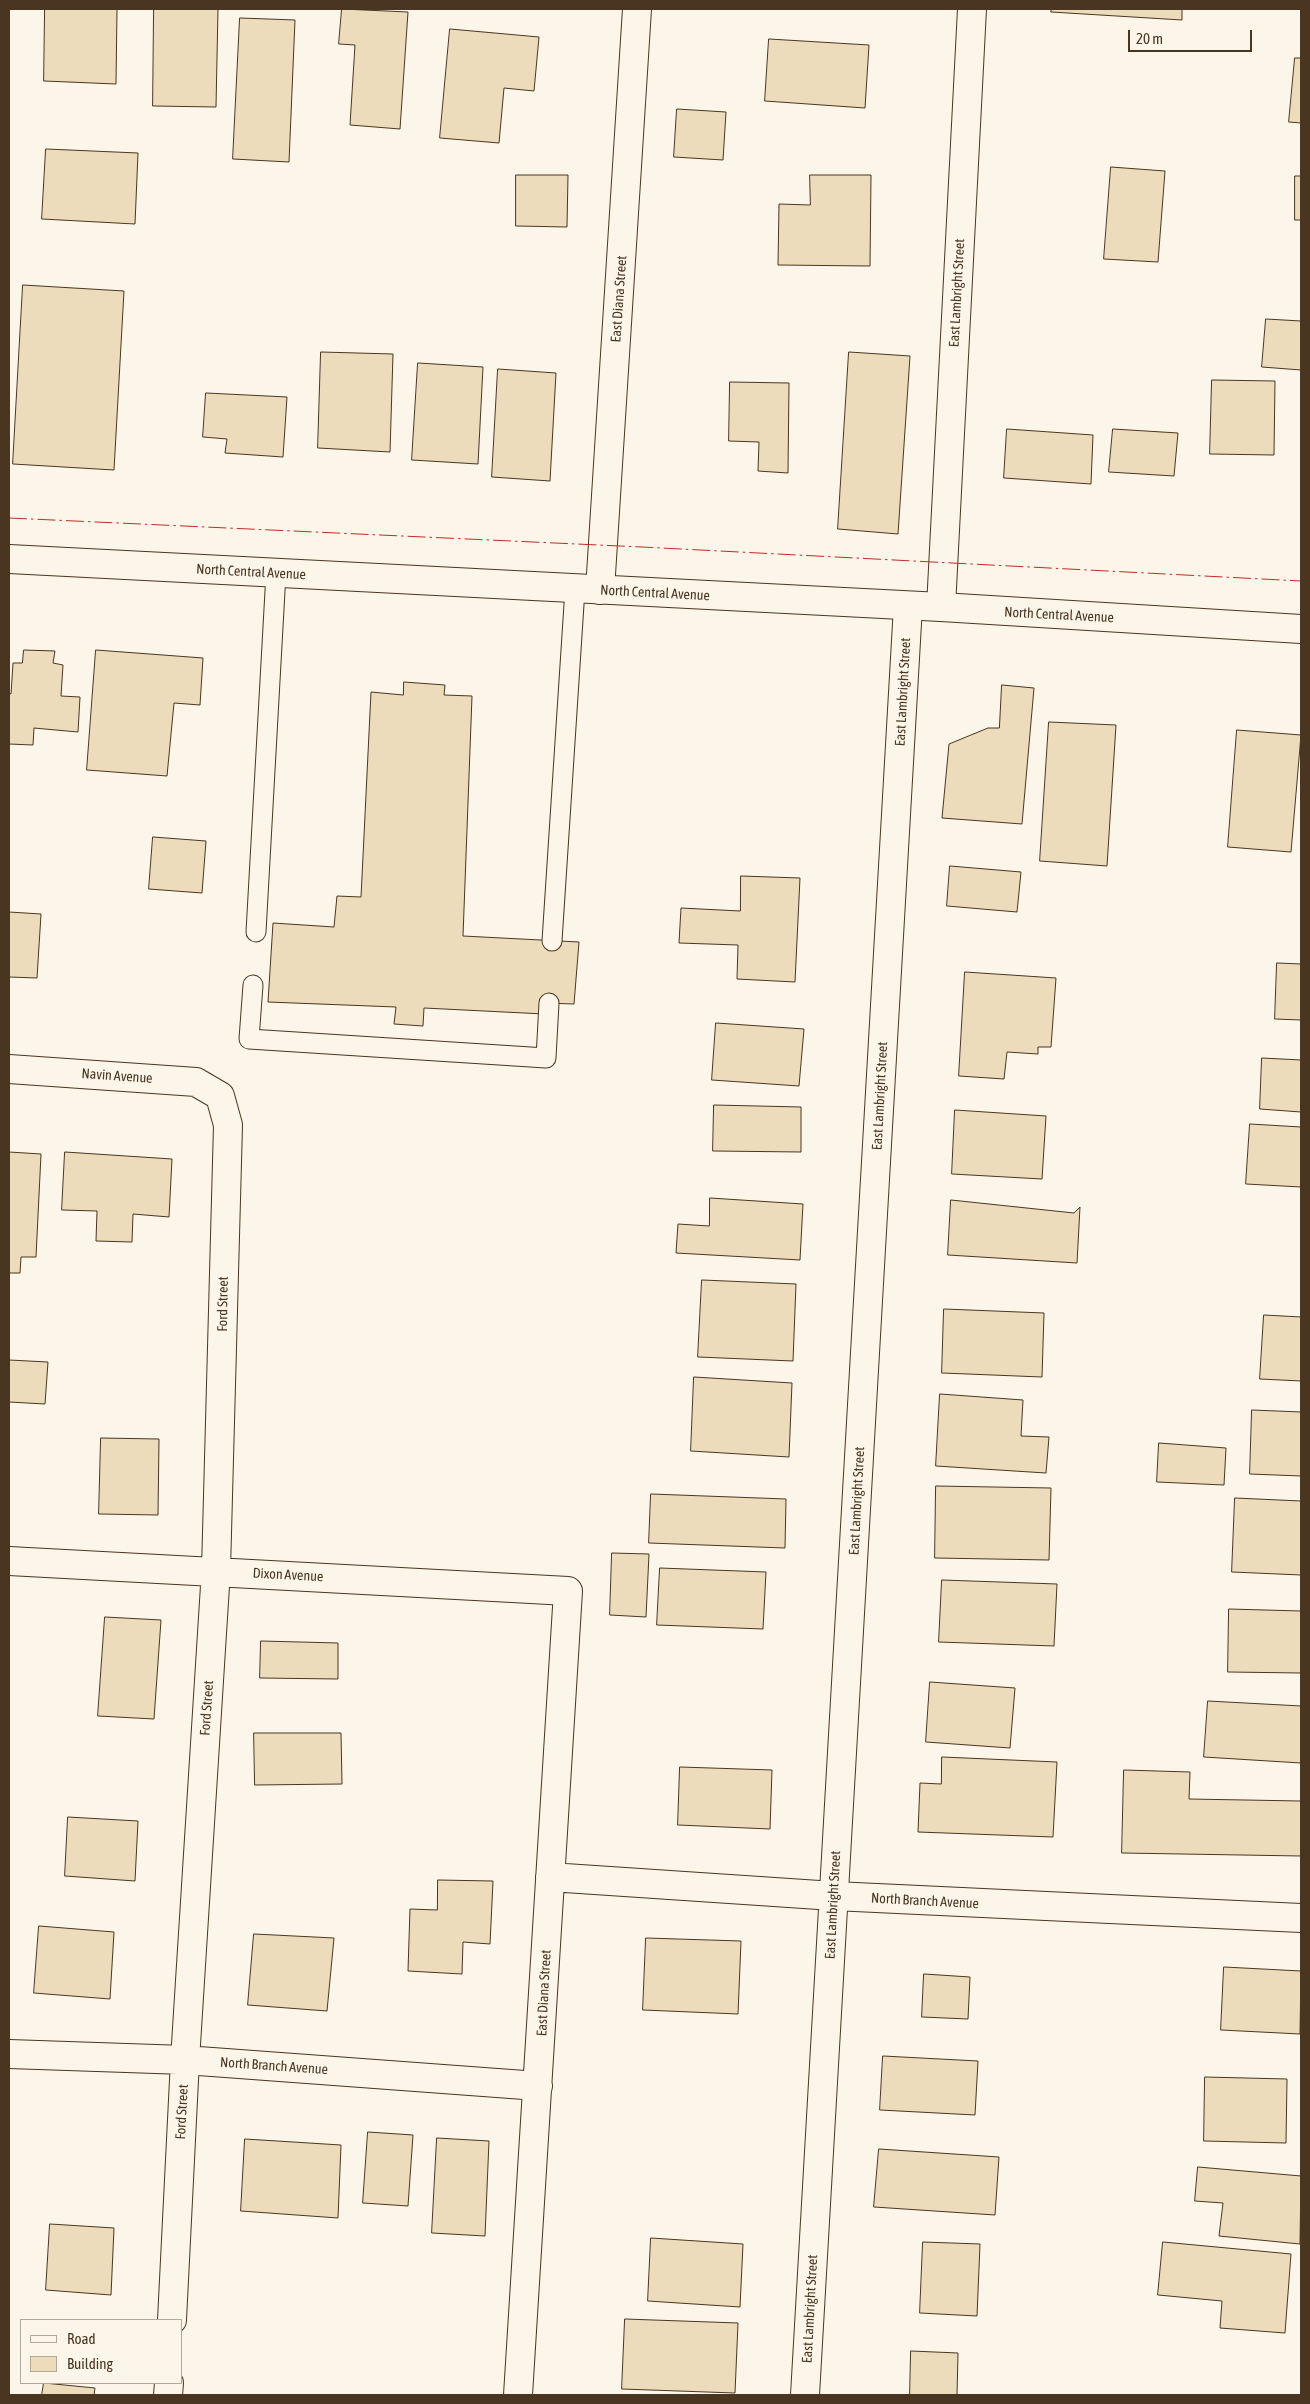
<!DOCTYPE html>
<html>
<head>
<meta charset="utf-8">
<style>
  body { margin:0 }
  #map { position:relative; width:1310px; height:2404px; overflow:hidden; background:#fbf6e9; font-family:"Asap Condensed",sans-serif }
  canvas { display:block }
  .frame { position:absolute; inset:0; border:10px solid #4a3520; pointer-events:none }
  .legend { position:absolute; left:20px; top:2319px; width:162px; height:65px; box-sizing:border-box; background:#fbf6e9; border:1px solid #b4a999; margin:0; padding:6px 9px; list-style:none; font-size:15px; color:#4a3520 }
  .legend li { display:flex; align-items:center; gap:10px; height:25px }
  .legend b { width:25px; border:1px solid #b4a999 }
  .scale { position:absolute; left:1128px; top:30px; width:124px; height:22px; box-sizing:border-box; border:2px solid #4a3520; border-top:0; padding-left:6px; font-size:15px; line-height:18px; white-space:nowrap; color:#4a3520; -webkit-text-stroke:4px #fbf6e9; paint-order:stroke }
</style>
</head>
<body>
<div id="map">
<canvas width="1310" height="2404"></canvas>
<div class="frame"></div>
<ul class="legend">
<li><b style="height:6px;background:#fbf6e9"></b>Road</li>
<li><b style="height:14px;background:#ecdcbc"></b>Building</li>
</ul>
<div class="scale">20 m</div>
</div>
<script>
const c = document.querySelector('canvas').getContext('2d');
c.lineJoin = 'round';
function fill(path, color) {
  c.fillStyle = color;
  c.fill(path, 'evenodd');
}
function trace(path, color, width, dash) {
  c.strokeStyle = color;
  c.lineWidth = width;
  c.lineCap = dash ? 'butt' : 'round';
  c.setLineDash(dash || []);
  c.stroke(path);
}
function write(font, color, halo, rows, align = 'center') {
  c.font = font + ' "Asap Condensed",sans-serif';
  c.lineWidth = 4;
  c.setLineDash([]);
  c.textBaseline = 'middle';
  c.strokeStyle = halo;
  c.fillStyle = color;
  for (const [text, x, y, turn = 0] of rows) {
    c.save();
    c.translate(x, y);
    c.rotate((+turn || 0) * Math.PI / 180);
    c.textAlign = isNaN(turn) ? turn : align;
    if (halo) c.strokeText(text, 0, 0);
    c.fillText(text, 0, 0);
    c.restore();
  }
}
const building = new Path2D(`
  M45 9H117L116 84 44 81Z
  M154 9H218L216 107 153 106Z
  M342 9 408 12 400 129 350 125 355 45 339 44Z
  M1052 9H1182V20L1051 12Z
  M240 18 295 20 289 162 233 159Z
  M450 29 539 37 534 91 504 88 499 143 440 138Z
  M769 39 869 45 865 108 765 101Z
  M1295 58H1301V123L1289 122Z
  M677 109 726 112 723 160 674 157Z
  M46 149 138 153 135 224 42 219Z
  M1111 167 1165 171 1158 262 1104 259Z
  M516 175H568L567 227 516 226Z
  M810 175H871L870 266 778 265 779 204 810 205Z
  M1295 176H1301V220H1295Z
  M23 285 124 291 114 470 13 464Z
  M1266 319 1301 321V370L1262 367Z
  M321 352 393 354 390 452 318 448Z
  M849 352 910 356 898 534 838 529Z
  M418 363 483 367 478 464 412 460Z
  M498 369 556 373 550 481 492 477Z
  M1212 380 1275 381 1274 455 1210 454Z
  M730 382 789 383 788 473 758 471 759 442 729 441Z
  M206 393 287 397 283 457 225 453 227 439 203 437Z
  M1007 429 1093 435 1091 484 1004 478Z
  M1113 429 1178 433 1174 476 1109 472Z
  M24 650 55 651 53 663 63 665 61 696 80 697 78 732 34 728 33 745 9 744V693L11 694 13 663H22Z
  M96 650 203 658 200 705 174 703 167 776 87 770Z
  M404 682 445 685 444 695 472 696 463 936 579 942 574 1004 544 1003V1014L424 1008 423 1026 394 1024 396 1007 268 1002 273 923 334 927 337 896 361 897 371 692 403 695Z
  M1002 685 1034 688 1022 824 942 818 949 744 988 728H999Z
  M1049 722 1116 725 1107 866 1040 861Z
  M1237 730 1301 735 1291 852 1228 847Z
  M153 837 206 841 202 893 149 889Z
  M950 866 1021 872 1017 912 947 906Z
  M741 876 800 878 795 982 737 979 738 945 679 943 681 908 740 911Z
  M9 912 41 914 37 978 9 977Z
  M1277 963 1301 964V1020L1275 1019Z
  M965 972 1056 978 1051 1047H1038V1054L1007 1052 1004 1079 959 1076Z
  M716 1023 804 1029 799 1086 712 1080Z
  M1262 1058 1301 1060V1112L1260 1109Z
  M714 1105 801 1107V1152L713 1151Z
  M955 1110 1046 1116 1042 1179 952 1174Z
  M1250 1124 1301 1127V1187L1246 1184Z
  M9 1152 41 1154 36 1257H21L20 1273H9Z
  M65 1152 172 1159 169 1217 133 1214 132 1242 96 1241 97 1211 62 1210Z
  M710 1198 803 1204 800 1260 676 1253 678 1224 709 1226Z
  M951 1200 1074 1213 1080 1207 1077 1263 948 1255Z
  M702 1280 796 1284 793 1361 698 1357Z
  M944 1309 1044 1313 1042 1377 942 1373Z
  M1264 1315 1301 1317V1381L1260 1379Z
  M9 1360 48 1362 45 1404 9 1402Z
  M694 1377 792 1383 789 1457 691 1451Z
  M940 1394 1023 1400 1021 1436 1049 1437 1046 1473 936 1466Z
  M1252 1410 1301 1412V1476L1250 1474Z
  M101 1438 159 1439 158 1515 99 1514Z
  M1159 1443 1226 1448 1224 1485 1157 1482Z
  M936 1486 1051 1488 1049 1560 935 1558Z
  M651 1494 786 1499 785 1548 649 1543Z
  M1235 1498 1301 1501V1575L1232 1572Z
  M612 1553 649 1554 646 1617 610 1615Z
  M660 1568 766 1572 763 1629 657 1625Z
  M942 1580 1057 1584 1054 1646 939 1642Z
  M1229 1609 1301 1611V1673L1228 1672Z
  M105 1617 161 1620 154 1719 98 1716Z
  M261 1641 338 1643V1679L260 1678Z
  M930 1682 1015 1688 1010 1748 926 1742Z
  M1208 1701 1301 1706V1763L1204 1757Z
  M254 1733H341L342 1784 255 1785Z
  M942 1757 1057 1762 1053 1837 918 1832 920 1783 941 1784Z
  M680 1767 772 1770 770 1829 678 1825Z
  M1124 1770 1190 1772 1189 1799 1301 1801V1856L1122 1853Z
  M68 1817 138 1821 135 1881 65 1876Z
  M438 1880 493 1881 490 1944 463 1942 462 1974 408 1971 410 1909 437 1910Z
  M39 1926 114 1932 110 1999 34 1993Z
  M254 1934 334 1938 327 2011 248 2005Z
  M646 1938 741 1941 738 2014 643 2010Z
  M1224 1967 1301 1971 1300 2034 1221 2030Z
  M924 1974 970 1977 968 2019 922 2017Z
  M883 2056 978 2061 975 2115 880 2110Z
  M1205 2077 1287 2079 1286 2143 1204 2141Z
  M368 2132 413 2135 408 2206 363 2203Z
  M437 2138 489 2141 485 2236 432 2233Z
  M245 2139 341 2145 338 2218 241 2211Z
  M879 2149 999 2157 995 2215 874 2207Z
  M1198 2167 1301 2176 1300 2244 1219 2236 1223 2203 1195 2201Z
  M50 2224 114 2228 111 2295 46 2290Z
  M651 2238 743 2244 740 2307 648 2301Z
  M923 2242 980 2244 977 2316 920 2313Z
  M1163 2242 1291 2254 1285 2333 1220 2328 1222 2301 1158 2295Z
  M625 2319 738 2323 735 2393 622 2389Z
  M911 2351 958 2353 957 2395H910Z
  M44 2383 95 2388 94 2395H42Z`);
const lane = new Path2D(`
  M256 932 276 573
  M552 941 575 589
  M253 985 249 1039 546 1058 549 1003`);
const street = new Path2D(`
  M600 590 637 9
  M941 607 972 9
  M9 1069 196 1082 220 1096 228 1125 216 1570 185 2060 172 2320
  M9 1561 568 1591 518 2395
  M550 1877 834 1896 1301 1918
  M9 2054 185 2060 538 2086
  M168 2395 169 2383
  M805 2395 908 606`);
const secondary = new Path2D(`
  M9 559 941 607 1301 629`);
const power = new Path2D(`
  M9 518 642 547 1301 581`);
const streetNames = [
  ["East Lambright Street",957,293,-87],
  ["East Diana Street",619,299,-86],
  ["North Central Avenue",251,572,3],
  ["North Central Avenue",655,593,3],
  ["North Central Avenue",1059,615,3],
  ["East Lambright Street",903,692,-87],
  ["Navin Avenue",117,1076,4],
  ["East Lambright Street",880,1096,-87],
  ["Ford Street",223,1304,-89],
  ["East Lambright Street",857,1501,-87],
  ["Dixon Avenue",288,1575,3],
  ["Ford Street",207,1708,-86],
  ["North Branch Avenue",925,1901,3],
  ["East Lambright Street",833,1905,-87],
  ["East Diana Street",544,1993,-87],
  ["North Branch Avenue",274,2066,4],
  ["Ford Street",182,2112,-87],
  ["East Lambright Street",810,2309,-87]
];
fill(building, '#ecdcbc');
trace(building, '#4a3520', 1);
trace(lane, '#4a3520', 21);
trace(street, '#4a3520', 30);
trace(secondary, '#4a3520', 30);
trace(lane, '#fbf6e9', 19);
trace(street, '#fbf6e9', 28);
trace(secondary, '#fbf6e9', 28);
trace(power, '#c62828', 1, [18, 4, 2.5, 4]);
write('14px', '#4a3520', '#fbf6e9', streetNames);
</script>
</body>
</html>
